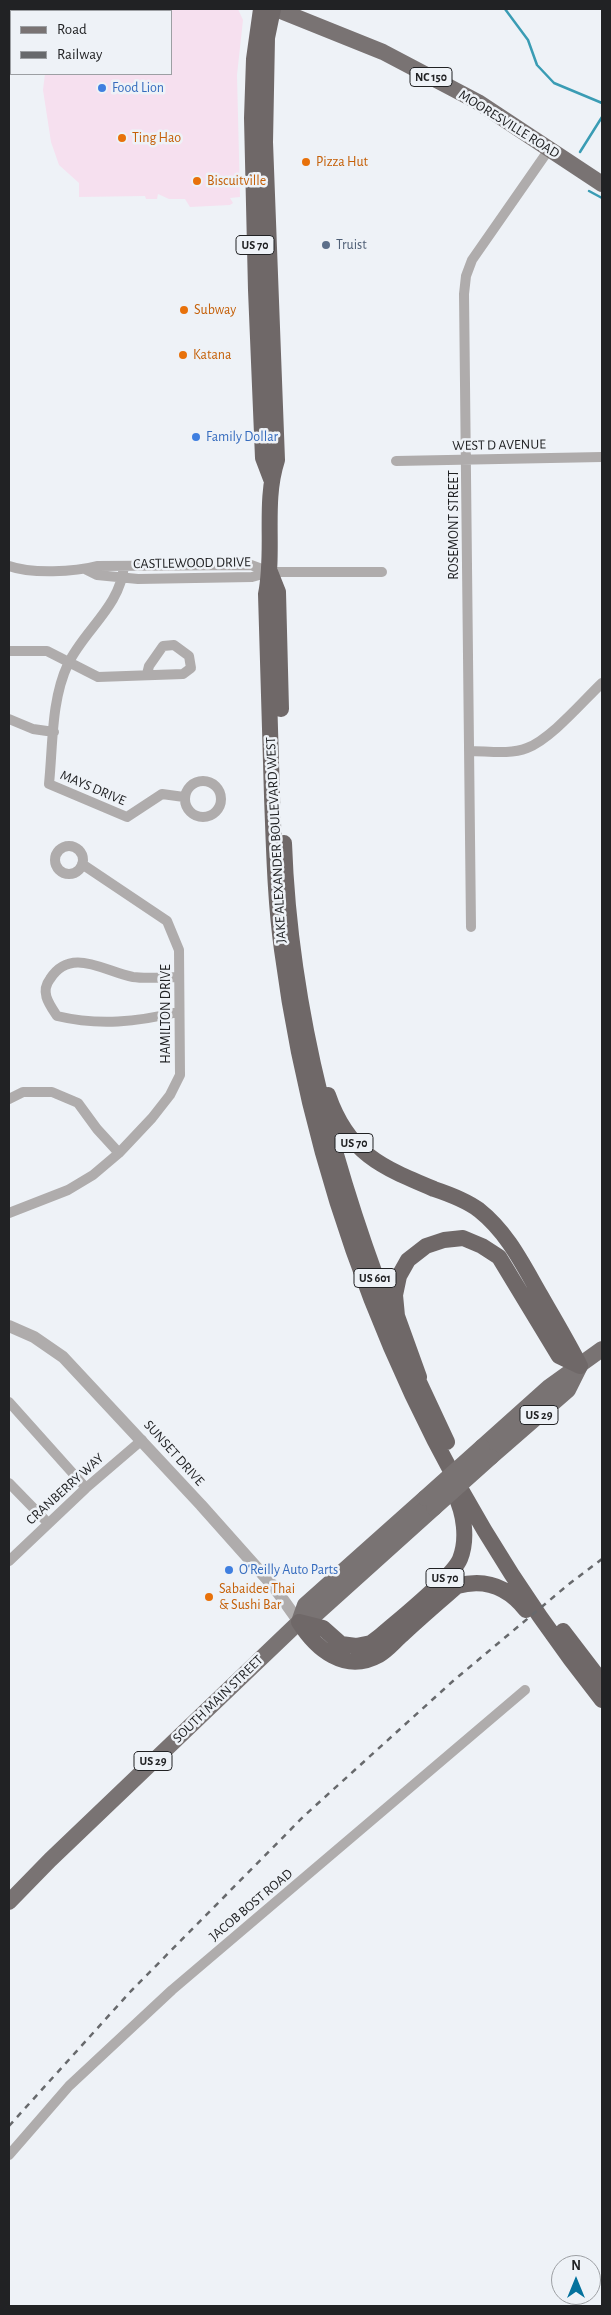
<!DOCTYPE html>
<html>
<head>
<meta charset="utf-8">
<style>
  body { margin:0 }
  #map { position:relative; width:611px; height:2315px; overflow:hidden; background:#eef2f7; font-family:"Alegreya Sans",sans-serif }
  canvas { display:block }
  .frame { position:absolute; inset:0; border:10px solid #212224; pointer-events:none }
  .legend { position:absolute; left:10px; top:10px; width:162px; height:65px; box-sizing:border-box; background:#eef2f7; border:1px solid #9c9fa3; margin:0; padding:6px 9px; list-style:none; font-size:15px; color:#212224 }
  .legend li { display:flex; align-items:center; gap:10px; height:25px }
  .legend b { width:25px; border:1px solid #9c9fa3 }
  .north { position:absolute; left:551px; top:2255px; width:50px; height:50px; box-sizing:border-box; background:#eef2f7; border:1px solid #9c9fa3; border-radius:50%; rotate:0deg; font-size:14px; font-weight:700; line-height:20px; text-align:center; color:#212224 }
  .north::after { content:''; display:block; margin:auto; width:18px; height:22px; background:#04729d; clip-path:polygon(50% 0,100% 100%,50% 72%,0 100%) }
</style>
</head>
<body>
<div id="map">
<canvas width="611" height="2315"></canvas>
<div class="frame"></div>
<ul class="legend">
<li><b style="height:6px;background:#797373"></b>Road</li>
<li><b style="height:6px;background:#67696c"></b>Railway</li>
</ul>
<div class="north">N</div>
</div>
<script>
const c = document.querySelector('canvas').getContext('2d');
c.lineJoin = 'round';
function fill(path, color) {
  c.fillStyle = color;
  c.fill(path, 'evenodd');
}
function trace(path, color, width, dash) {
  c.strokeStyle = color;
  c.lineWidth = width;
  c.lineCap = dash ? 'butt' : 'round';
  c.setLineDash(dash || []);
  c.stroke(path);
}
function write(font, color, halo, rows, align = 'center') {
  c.font = font + ' "Alegreya Sans",sans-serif';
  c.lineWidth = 5;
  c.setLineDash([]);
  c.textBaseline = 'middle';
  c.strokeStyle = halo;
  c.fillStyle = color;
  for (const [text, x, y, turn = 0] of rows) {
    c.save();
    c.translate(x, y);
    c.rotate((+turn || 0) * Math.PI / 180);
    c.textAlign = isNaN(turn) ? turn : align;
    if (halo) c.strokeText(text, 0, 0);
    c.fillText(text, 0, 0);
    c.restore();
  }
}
const commercial = new Path2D(`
  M43 9H238L243 20 237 75 240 197 230 198 233 203 230 205 190 207 185 199H169L158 194 157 199H146L145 196 79 197V183L59 165 51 142 43 90 45 74H171V11H44Z`);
const stream = new Path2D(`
  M505 9 528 40 537 65 554 83 602 103
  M580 152 602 117
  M589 191 602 198`);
const minor = new Path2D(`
  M396 461 602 457
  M9 566C31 574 75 572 97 566L251 565 270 572
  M124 566C120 607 85 629 68 664 51 700 53 745 49 784L127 817 162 794 184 797
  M85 569 97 575 138 579 252 577 270 572H382
  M9 651H47L98 677 183 674 191 668 189 656 174 645 163 646 149 666 147 674
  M9 719 33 729 54 732
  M469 751C488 751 509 755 527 748 551 739 583 701 602 683
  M185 799a18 18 0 1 1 36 0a18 18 0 1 1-36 0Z
  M55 860a14 14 0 1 1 28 0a14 14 0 1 1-28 0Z
  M471 927 464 294 466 276 472 260 550 148
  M178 1012C137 1022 99 1026 57 1016 49 1004 40 992 50 979 71 946 105 972 133 977 147 979 164 977 179 977
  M9 1099 23 1092H52L78 1103 97 1129 119 1153
  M9 1213 68 1190 93 1175 119 1153 152 1118 170 1095 180 1075 179 950 167 921 82 864
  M9 1402 86 1488
  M9 1483 48 1523
  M9 1561 86 1488 142 1440
  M9 2155 69 2086 172 1990 525 1690`);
const tertiary = new Path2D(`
  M9 1326 34 1337 63 1357 201 1505 274 1587 299 1622`);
const primary = new Path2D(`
  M276 9 383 52 478 102 602 184
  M482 1447 549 1387 602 1349
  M491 1457 568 1390 579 1368
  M299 1622 305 1605 425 1498
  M9 1902 50 1860 299 1622 314 1616 434 1508`);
const trunk = new Path2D(`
  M261 9 254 59 252 118 256 290 263 458 271 479
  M273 9 267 38 265 142 277 460C263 503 275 550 266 594 268 661 270 729 272 796 274 847 275 899 282 950 318 1225 430 1484 602 1700
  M270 572 278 592 281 709
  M284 843C290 1015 337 1182 400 1340
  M328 1095C348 1153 381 1167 434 1189 449 1194 467 1201 479 1210 508 1233 523 1265 541 1296 554 1319 568 1342 580 1366
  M412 1367 447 1442
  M419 1377 397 1316 395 1295 399 1276 408 1260 426 1246 444 1240 463 1238 482 1246 499 1257 559 1356 580 1366
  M299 1622C316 1649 345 1674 379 1655 387 1651 395 1641 402 1635 420 1618 439 1602 457 1586 485 1578 508 1587 526 1610
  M299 1622 323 1628 341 1644 356 1646 371 1643 379 1637C397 1621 452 1578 460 1559 468 1539 464 1513 455 1495
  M563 1631 602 1682`);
const rail = new Path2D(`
  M9 2126 131 1991 304 1816 453 1681 569 1584 602 1559`);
const primaryBridge = new Path2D(`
  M425 1498 482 1447
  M434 1508 491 1457`);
const markers = [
  [102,88,5,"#3f7fe0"],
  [122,138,5,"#e8710a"],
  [306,162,5,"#e8710a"],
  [197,181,5,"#e8710a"],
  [326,245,5,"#5c6f8a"],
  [184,310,5,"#e8710a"],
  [183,355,5,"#e8710a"],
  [196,437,5,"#3f7fe0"],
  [229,1570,5,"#3f7fe0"],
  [209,1597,5,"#e8710a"]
];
const shields = [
  [431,77,42],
  [255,245,38],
  [354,1143,38],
  [375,1278,42],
  [539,1415,38],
  [445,1578,38],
  [153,1761,38]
];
const shieldNames = [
  ["NC 150",431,77],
  ["US 70",255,245],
  ["US 70",354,1143],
  ["US 601",375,1278],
  ["US 29",539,1415],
  ["US 70",445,1578],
  ["US 29",153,1761]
];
const shopNames = [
  ["Food Lion",112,88],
  ["Family Dollar",206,437],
  ["O'Reilly Auto Parts",239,1570]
];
const streetNames = [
  ["MOORESVILLE ROAD",509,124,32],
  ["WEST D AVENUE",499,445,-1],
  ["ROSEMONT STREET",454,525,-90],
  ["CASTLEWOOD DRIVE",192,563,-1],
  ["MAYS DRIVE",93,788,23],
  ["JAKE ALEXANDER BOULEVARD WEST",276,840,-93],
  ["HAMILTON DRIVE",166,1014,-90],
  ["SUNSET DRIVE",174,1453,48],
  ["CRANBERRY WAY",65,1489,-42],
  ["SOUTH MAIN STREET",218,1699,-44],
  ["JACOB BOST ROAD",251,1905,-40]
];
const foodNames = [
  ["Ting Hao",132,138],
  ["Pizza Hut",316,162],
  ["Biscuitville",207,181],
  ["Subway",194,310],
  ["Katana",193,355],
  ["Sabaidee Thai",219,1589],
  ["& Sushi Bar",219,1605]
];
const serviceNames = [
  ["Truist",336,245]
];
fill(commercial, '#f6e0ef');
trace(stream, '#3a9cb4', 2.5);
trace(minor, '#afacac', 10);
trace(tertiary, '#afacac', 12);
trace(primary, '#797373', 16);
trace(trunk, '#6f6868', 16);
trace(rail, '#67696c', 2.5, [6, 6]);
trace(primaryBridge, '#797373', 16);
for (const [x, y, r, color] of markers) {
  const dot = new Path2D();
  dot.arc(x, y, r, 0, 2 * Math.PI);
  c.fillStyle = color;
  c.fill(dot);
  trace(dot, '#eef2f7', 2);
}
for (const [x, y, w] of shields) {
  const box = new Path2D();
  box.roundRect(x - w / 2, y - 9.5, w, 19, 4);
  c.fillStyle = '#eef2f7';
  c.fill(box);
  trace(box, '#212224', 1);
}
write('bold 12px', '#212224', null, shieldNames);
write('14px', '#366cbe', '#eef2f7', shopNames, 'left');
write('14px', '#212224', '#eef2f7', streetNames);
write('14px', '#c56008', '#eef2f7', foodNames, 'left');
write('14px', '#4e5e75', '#eef2f7', serviceNames, 'left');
</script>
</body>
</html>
